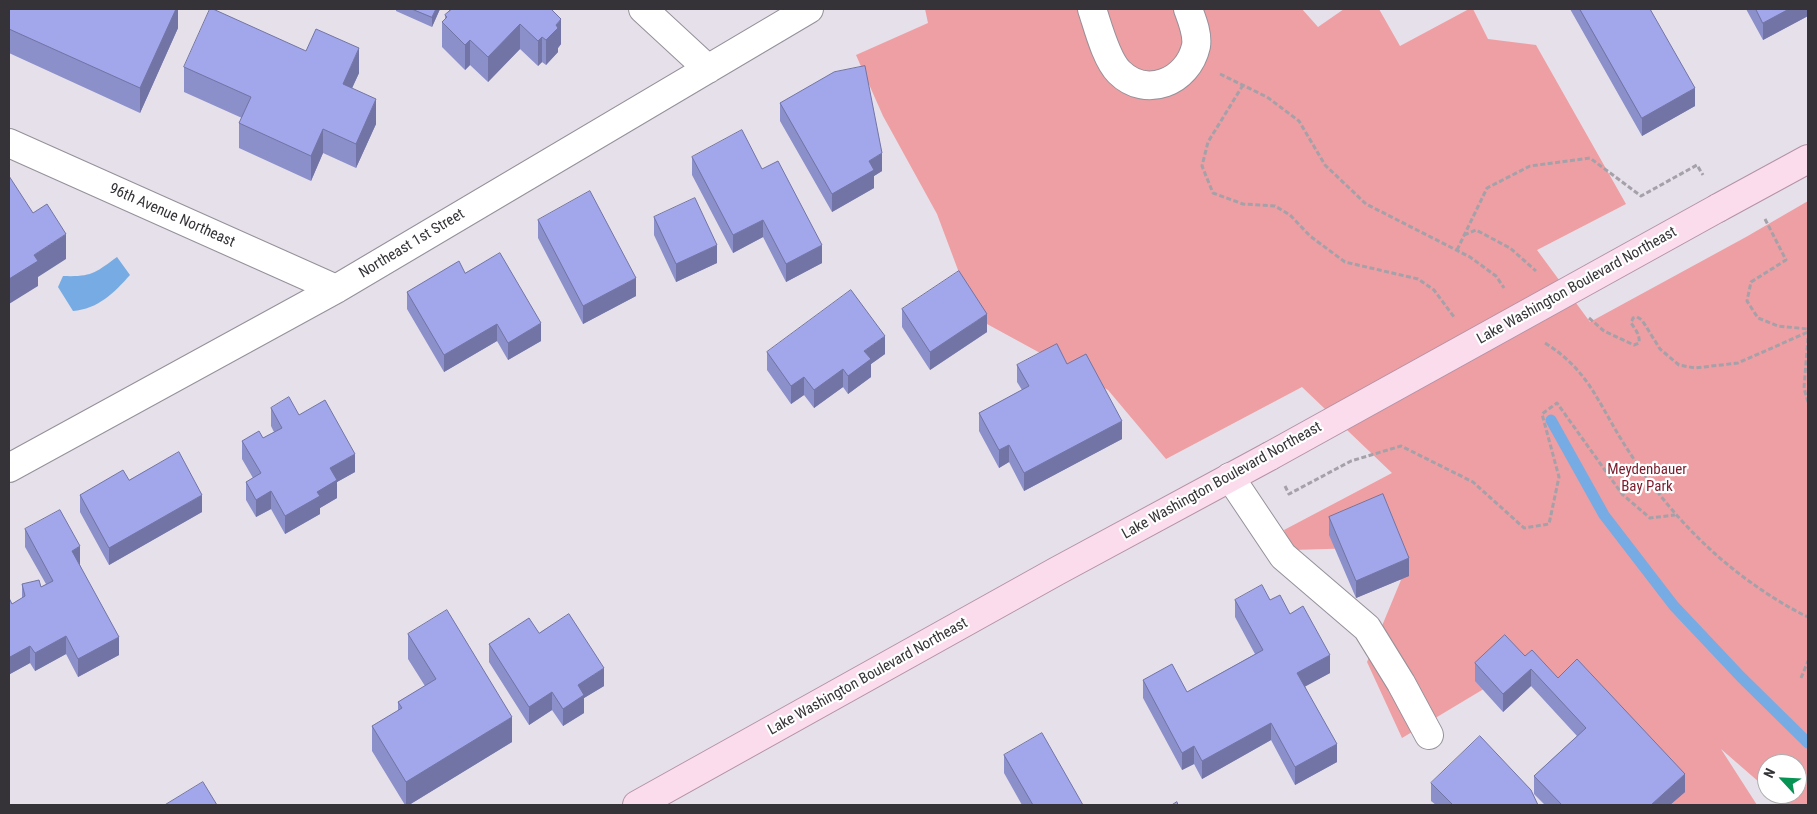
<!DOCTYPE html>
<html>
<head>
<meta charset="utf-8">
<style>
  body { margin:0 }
  #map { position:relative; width:1817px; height:814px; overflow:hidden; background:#e6e0ea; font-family:"Roboto Condensed",sans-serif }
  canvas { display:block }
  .frame { position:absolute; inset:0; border:10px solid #353337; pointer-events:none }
  .north { position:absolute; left:1757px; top:754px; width:50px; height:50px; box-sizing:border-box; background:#fff; border:1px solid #aeadaf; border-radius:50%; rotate:295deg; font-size:14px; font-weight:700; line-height:20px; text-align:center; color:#353337 }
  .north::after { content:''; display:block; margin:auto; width:18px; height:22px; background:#079353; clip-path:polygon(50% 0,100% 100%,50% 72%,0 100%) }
</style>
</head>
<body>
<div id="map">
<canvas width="1817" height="814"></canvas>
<div class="frame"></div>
<div class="north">N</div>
</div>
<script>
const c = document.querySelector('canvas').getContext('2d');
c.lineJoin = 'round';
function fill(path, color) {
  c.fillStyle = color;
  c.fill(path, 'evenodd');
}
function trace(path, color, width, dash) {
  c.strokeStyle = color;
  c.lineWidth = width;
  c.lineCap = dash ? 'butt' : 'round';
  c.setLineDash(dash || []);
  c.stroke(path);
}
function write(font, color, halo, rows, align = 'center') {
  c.font = font + ' "Roboto Condensed",sans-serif';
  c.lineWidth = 4.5;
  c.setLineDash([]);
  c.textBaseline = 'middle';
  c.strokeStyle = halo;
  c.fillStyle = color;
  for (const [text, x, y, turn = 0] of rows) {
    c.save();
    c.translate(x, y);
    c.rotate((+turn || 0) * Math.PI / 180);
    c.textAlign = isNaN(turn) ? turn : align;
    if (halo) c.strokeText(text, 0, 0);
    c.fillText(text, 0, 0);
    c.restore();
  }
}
const green = new Path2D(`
  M925 9H1302L1318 27 1344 9H1379L1400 46 1469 9H1473L1488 39 1536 45 1626 204 1537 250 1590 322 1746 237 1808 201V805H1784L1772 794H1797V764H1767V789L1721 749 1757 805H1665L1517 669 1402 738 1367 662 1401 580 1361 548 1292 550 1284 530 1392 473 1302 387 1166 459 1108 390 976 318 937 214 883 116 856 55 928 23Z`);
const water = new Path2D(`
  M117 257 130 275C114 293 98 309 73 311L58 287 63 276C92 277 95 273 117 257Z`);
const stream = new Path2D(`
  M1551 420 1604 515 1674 606 1741 677 1808 743`);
const path = new Path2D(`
  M1220 74 1267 97 1299 121 1325 165 1366 204 1470 257 1496 276 1504 288
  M1243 85 1208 142 1202 166 1213 193 1243 204 1275 206 1290 215 1310 236 1345 262 1418 279 1434 290 1454 317
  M1765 219 1786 260 1751 282 1747 301 1758 318 1778 326 1808 329
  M1464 235 1476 230 1510 248 1536 271
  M1457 250 1487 188 1530 166 1590 158 1641 196 1697 165 1703 175
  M1589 318 1604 331 1634 345 1639 343C1640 335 1636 330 1631 323L1633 318 1637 317 1642 320 1660 349 1679 365 1695 368 1738 363 1808 332
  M1808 338 1804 388 1808 402
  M1545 343C1587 369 1597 400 1621 439 1656 496 1698 545 1753 584 1770 596 1789 608 1808 617
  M1285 486 1289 494 1351 461 1401 446 1473 482 1524 528 1549 524 1559 477 1542 414 1557 403 1622 494 1650 518 1675 515
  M1801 678 1808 661`);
const minor = new Path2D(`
  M643 9 708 69
  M1092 9C1098 27 1106 59 1119 72 1146 99 1188 82 1196 46 1198 34 1192 20 1188 9
  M9 143 336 289
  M9 468 336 289 809 9
  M1230 477 1283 556 1367 628 1401 683 1429 735`);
const major = new Path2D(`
  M1718 208 1808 159
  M637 805 1057 571 1270 456`);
const majorBridge = new Path2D(`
  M1270 456 1718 208`);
const wall = new Path2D(`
  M9 9H178V28L140 113 9 53Z
  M396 9H440L432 27 396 11Z
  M449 9H551L561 44 558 48V52L546 65 542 62 538 66 520 49 488 82 470 65 465 70 442 47V22L445 19V15L449 12Z
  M1570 9H1650L1695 106 1642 136Z
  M1746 9H1808V16L1763 40Z
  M306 51 359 73 352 88 376 124 356 168 323 153 311 181 239 148V123L242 118 184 92V67Z
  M780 103 882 171 874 176V188L832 212 780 121Z
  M692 157 762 169 822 263 786 282 763 237 733 253 692 175Z
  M654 217 717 263 676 282 654 235Z
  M538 220 636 296 583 324 538 238Z
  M465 273 541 341 508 360 497 341 444 372 407 309V292Z
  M902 309 987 332 930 370 902 327Z
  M767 352 885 354 871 364V377L848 394 843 387 814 408 804 395 791 404 767 370Z
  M1067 364 1122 439 1024 491 1009 462 999 468 979 431V413L1022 390 1017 382V365Z
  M271 408 299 415 355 472 337 482V498L320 508V514L285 534 271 509 256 517 246 500V482L253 478 242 459V441L263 438 274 432 271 426Z
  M129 480 202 512 109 565 80 512V495Z
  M1329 517 1409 576 1356 598 1329 535Z
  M25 529 80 564V565L119 655 78 677 66 654 35 671 30 663 10 674 9 672V598L12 604 22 598V584L41 587 46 584 25 547Z
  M1235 600H1270L1290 614 1330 673 1305 686 1337 762 1295 785 1271 740 1202 779 1194 764 1182 770 1143 698V680L1187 692 1255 654 1235 617Z
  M539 633 604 686 584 698V713L563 726 552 710 529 725 489 662V644Z
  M408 634 512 742 409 805H405L372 751V726L398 711V702L425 686 408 659Z
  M1525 656 1558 678 1685 792 1670 805H1545L1534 794V776L1577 736 1531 686 1503 712 1475 681V663Z
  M1004 755 1083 805H1022L1004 773Z
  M1431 783 1538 805H1436L1431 801Z`);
const shadedWall = new Path2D(`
  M176 9H178V28L140 113V88Z
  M436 9H440L432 27V17Z
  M1789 9H1808V16L1763 40V23Z
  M561 19V44L558 48V52L546 65V40L556 25Z
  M520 24V49L488 82V57Z
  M542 37V62L538 66V41Z
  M470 40V65L465 70V45Z
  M359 48V73L343 108V84Z
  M1695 88V106L1642 136V118Z
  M376 99V124L356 168V144Z
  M323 129V153L311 181V156Z
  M882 153V171L874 176V188L832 212V194L869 161Z
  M763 220V237L733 253V235Z
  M66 234V259L38 277V286L9 304V279L34 255Z
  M717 245V263L676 282V264Z
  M822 245V263L786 282V264Z
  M636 278V296L583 324V306Z
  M987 314V332L930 370V352Z
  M541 323V341L508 360V343Z
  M497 324V341L444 372V355Z
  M885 336V354L871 364V377L848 394V376L864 351Z
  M843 369V387L814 408V390Z
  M804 377V395L791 404V386Z
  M1122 421V439L1024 491V473Z
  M1009 445V462L999 468V450Z
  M355 454V472L337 482V498L320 508V514L285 534V516L317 492 330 468Z
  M271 491V509L256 517V500Z
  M202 495V512L109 565V548Z
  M80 546V564L72 569V551Z
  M1409 558V576L1356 598V581Z
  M66 636V654L35 671V653Z
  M119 637V655L78 677V659Z
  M30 646V663L10 674V657Z
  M1330 655V673L1297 691V673Z
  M604 668V686L584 698V713L563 726V709L578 685Z
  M1531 669V686L1503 712V694Z
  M552 692V710L529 725V707Z
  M512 717V742L409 805H406V782Z
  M1271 723V740L1202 779V761Z
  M1337 744V762L1295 785V767Z
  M1194 746V764L1182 770V753Z
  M1685 774V792L1670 805H1651Z`);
const building = new Path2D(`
  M9 9H176L140 88 9 29Z
  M210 9H213L306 51 316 29 359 48 343 84 376 99 356 144 323 129 311 156 239 123 251 97 184 67Z
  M412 9H436L432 17Z
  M452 9H551L561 19 556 25 558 28 546 40 542 37 538 41 520 24 488 57 470 40 465 45 442 22 447 17 445 15Z
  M1580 9H1650L1695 88 1642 118Z
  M1756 9H1789L1763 23Z
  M865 66 882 153 869 161 874 170 832 194 780 103 834 72Z
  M742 130 762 169 778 161 822 245 786 264 763 220 733 235 692 157Z
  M9 176 33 213 47 204 66 234 34 255 38 261 9 279Z
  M590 191 636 278 583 306 538 220Z
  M695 198 717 245 676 264 654 217Z
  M500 253 541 323 508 343 497 324 444 355 407 292 459 261 465 273Z
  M959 271 987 314 930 352 902 309Z
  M851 290 885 336 864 351 871 359 848 376 843 369 814 390 804 377 791 386 767 352Z
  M1057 344 1067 364 1086 354 1122 421 1024 473 1009 445 999 450 979 413 1029 386 1017 365Z
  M289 397 299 415 325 400 355 454 330 468 337 480 317 492 320 496 285 516 271 491 256 500 246 482 261 473 242 441 259 431 263 438 282 428 271 408Z
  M179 452 202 495 109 548 80 495 123 470 129 480Z
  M1383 494 1409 558 1356 581 1329 517Z
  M60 510 80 546 72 551 119 637 78 659 66 636 35 653 30 646 10 657 9 654V598L12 604 25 596 22 584 39 580 41 587 53 581 25 529Z
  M1262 585 1270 600 1280 595 1290 614 1303 606 1330 655 1297 673 1337 744 1295 767 1271 723 1202 761 1194 746 1182 753 1143 680 1172 664 1187 692 1263 650 1235 600Z
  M447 610 512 717 406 782 372 726 402 708 398 702 436 679 408 634Z
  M569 614 604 668 578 685 584 695 563 709 552 692 529 707 489 644 529 618 539 633Z
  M1505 635 1525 656 1532 650 1558 678 1577 659 1685 774 1651 805H1562L1534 776 1586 728 1531 669 1503 694 1475 663Z
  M1042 733 1083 805H1033L1004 755Z
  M1480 736 1531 790 1538 805H1453L1431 783Z
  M203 782 217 805H165Z
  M1177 802 1178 805H1172Z`);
const streetNames = [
  ["96th Avenue Northeast",172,216,24],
  ["Northeast 1st Street",412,244,-31],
  ["Lake Washington Boulevard Northeast",1577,286,-29],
  ["Lake Washington Boulevard Northeast",1222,481,-29],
  ["Lake Washington Boulevard Northeast",868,677,-29]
];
const parkNames = [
  ["Meydenbauer",1647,470],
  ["Bay Park",1647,487]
];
fill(green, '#ee9fa3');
fill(water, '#76ace3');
trace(stream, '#76ace3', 11);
trace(minor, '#959099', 30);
trace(major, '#b492a6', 30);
trace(path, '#a5a1a9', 3, [5, 2.5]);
trace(minor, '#fff', 28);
trace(major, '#fbdced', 28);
trace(majorBridge, '#b492a6', 30, []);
trace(majorBridge, '#fbdced', 28);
fill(wall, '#8b8fca');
fill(shadedWall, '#7174a4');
fill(building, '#a2a6eb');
trace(building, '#7174a4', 1);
write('15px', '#353337', '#fff', streetNames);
write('15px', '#7b1c2c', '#fff', parkNames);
</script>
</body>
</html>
